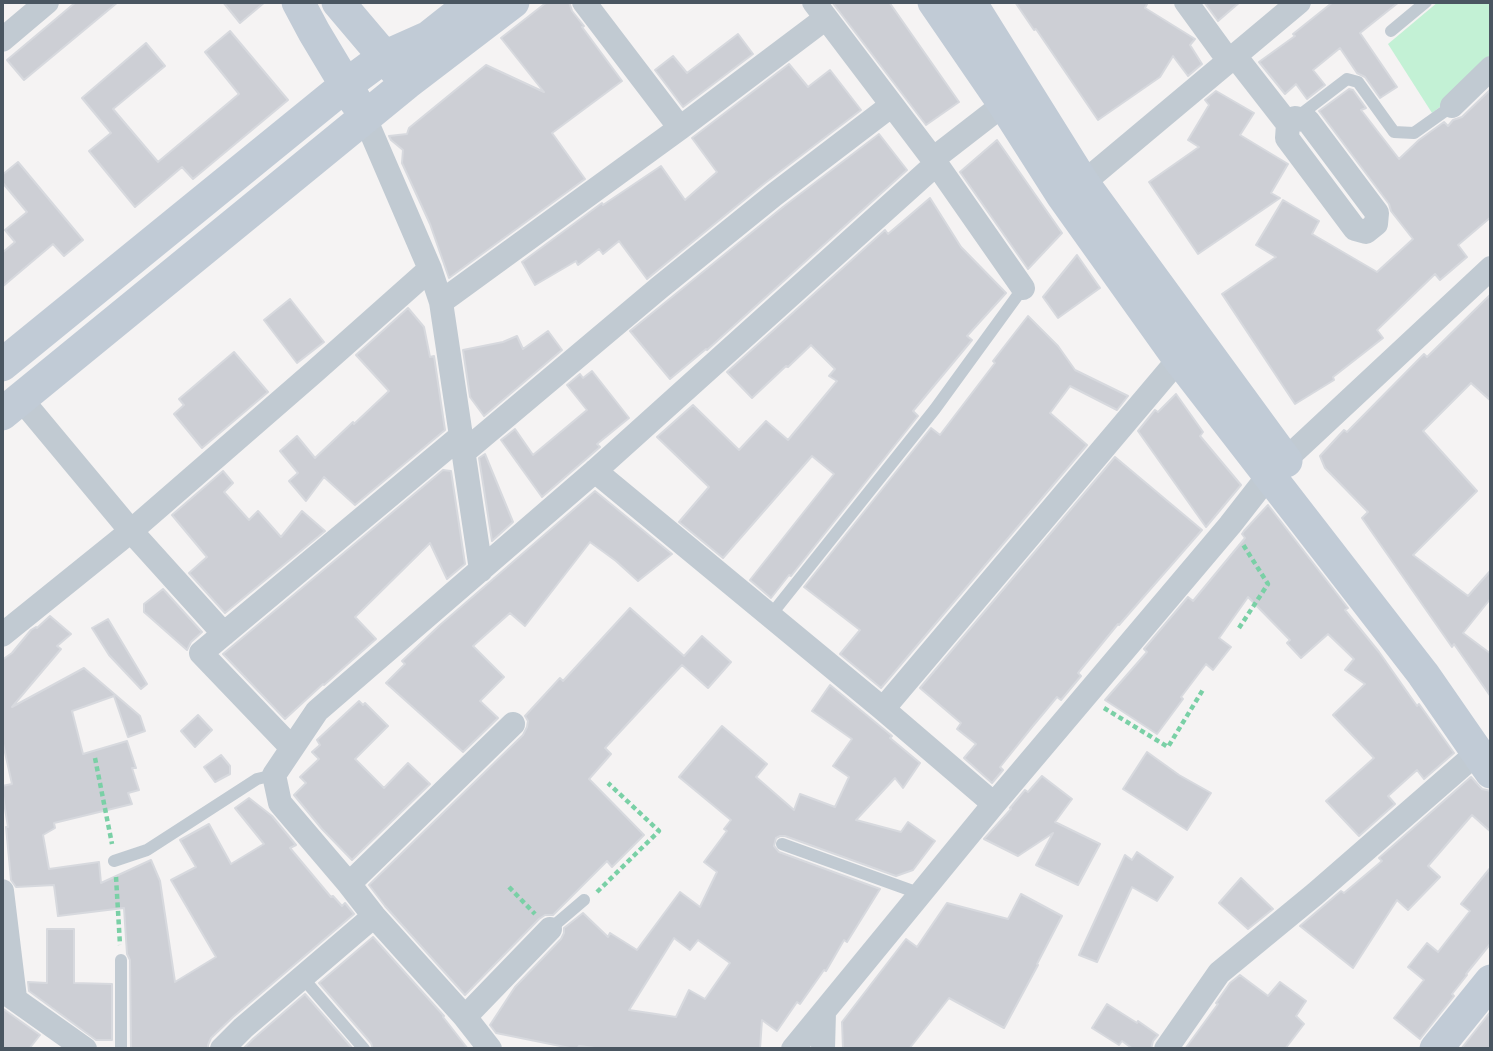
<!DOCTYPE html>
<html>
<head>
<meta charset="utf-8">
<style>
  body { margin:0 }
  #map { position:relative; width:1493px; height:1051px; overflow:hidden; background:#f5f3f3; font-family:"Sofia Sans Condensed",sans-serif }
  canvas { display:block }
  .frame { position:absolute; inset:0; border:4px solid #4a5661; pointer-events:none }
</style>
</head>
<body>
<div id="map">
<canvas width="1493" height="1051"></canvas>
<div class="frame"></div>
</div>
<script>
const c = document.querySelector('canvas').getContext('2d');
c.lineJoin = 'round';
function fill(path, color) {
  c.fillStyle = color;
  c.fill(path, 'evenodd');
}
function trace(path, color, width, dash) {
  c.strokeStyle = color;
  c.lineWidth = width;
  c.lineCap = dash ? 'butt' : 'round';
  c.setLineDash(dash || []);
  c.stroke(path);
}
const green = new Path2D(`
  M1438 2H1491V58L1448 101 1432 113 1388 44Z`);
const building = new Path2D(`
  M76 2H118L24 80 7 60Z
  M223 2H265L240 23Z
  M547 2H569L572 11 584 26 582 27 622 81 552 133 585 179 449 278 430 224 402 163 403 150 391 140 389 136 407 134 409 128 486 65 544 92 501 38Z
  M832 2H889L959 102 926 125Z
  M1015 2H1148L1145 8 1195 39 1190 45 1202 64 1188 76 1173 56 1160 77 1098 120 1036 29 1034 30Z
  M1204 2H1240L1218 21Z
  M1333 2H1399L1360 33 1397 87 1380 98 1365 77 1357 73 1340 48 1313 70 1325 85 1307 99 1296 84 1285 94 1259 62 1295 36 1293 34Z
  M230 31 288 100 193 179 182 167 135 207 89 151 111 133 82 98 146 43 165 66 113 109 158 162 239 94 205 52Z
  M738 34 753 54 683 107 655 70 673 56 687 73Z
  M789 64 808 87 830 70 861 110 765 183 647 279 619 241 603 254 599 249 578 265 576 261 535 285 522 262 602 203 603 205 661 166 685 200 717 172 692 138Z
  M1349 89 1353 90 1366 108 1361 110 1399 159 1419 140 1444 122 1448 126 1453 120 1462 117 1491 89V217L1458 245 1467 257 1440 280 1435 274 1377 330 1383 338 1333 377 1334 380 1295 404 1222 294 1276 257 1256 245 1283 200 1319 221 1312 234 1377 272 1413 239 1391 211 1389 204 1319 111Z
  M1216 91 1254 113 1240 135 1288 164 1271 193 1280 198 1198 254 1149 182 1199 147 1188 140 1209 105 1205 100Z
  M879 134 907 170 707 350 706 349 670 379 630 331 783 207Z
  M997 140 1062 233 1028 269 960 172Z
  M18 162 83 240 64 256 53 244 2 287V253L15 242 5 230 27 212 2 182V175Z
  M930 198 961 247 1006 293 967 336 972 340 913 411 918 416 791 576 789 575 771 598 750 580 834 474 812 456 723 558 679 522 709 487 657 437 693 405 739 450 766 421 788 440 837 381 829 376 835 369 811 345 788 367 786 366 752 398 727 372 885 230 888 234Z
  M1077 255 1100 288 1058 318 1043 297Z
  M1491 294V401L1471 383 1423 431 1477 491 1413 555 1468 596 1491 570V598L1463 633 1491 654V697L1454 644 1452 647 1362 518 1368 512 1325 468 1320 456 1344 430 1347 432 1424 354 1427 357Z
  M290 299 324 342 297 363 264 320Z
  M408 308 424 327 430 357 434 356 445 430 355 505 324 477 306 501 289 481 298 473 280 451 297 436 315 458 353 422 354 424 389 391 356 355Z
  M1028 316 1058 346 1075 370 1128 396 1117 410 1070 386 1050 413 1087 445 881 688 840 654 860 630 804 587 931 428 940 435 995 363 993 361Z
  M548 331 562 350 484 416 470 397 463 350 503 342 517 336 523 349Z
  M234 352 268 392 202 448 174 414 184 405 179 399Z
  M592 371 629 418 597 444 600 447 542 497 501 440 515 429 533 455 587 410 567 385 580 374 583 378Z
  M1176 394 1203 432 1200 436 1241 485 1206 527 1138 431 1155 410 1158 412Z
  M485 454 513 522 492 541 479 458Z
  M1115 457 1202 530 1119 625 1118 624 1078 673 1081 676 1061 700 1057 697 1032 727 1000 767 1003 770 992 783 964 758 976 744 957 729 961 723 920 688Z
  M443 470 451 471 465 564 447 579 430 543 355 617 376 639 324 685 323 684 285 719 223 654Z
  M223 471 233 483 224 492 249 520 258 511 281 537 302 511 325 531 225 613 189 573 207 557 172 515Z
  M595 491 672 554 638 581 616 561 590 542 525 626 510 613 473 646 504 677 480 701 498 718 463 752 386 683 405 664 402 661 440 625Z
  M1268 505 1348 608 1345 610 1379 652 1417 706 1419 704 1454 753 1424 779 1417 770 1388 796 1395 804 1359 836 1326 801 1374 758 1333 715 1365 684 1345 670 1354 659 1328 634 1301 658 1287 643 1290 640 1248 597 1219 638 1231 647 1213 670 1206 664 1181 697 1183 699 1157 734 1105 700 1147 652 1144 649 1188 597 1193 601 1245 538 1242 534 1244 531Z
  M163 589 202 632 191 642 187 650 144 612V604Z
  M630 608 684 656 702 636 731 662 708 688 682 665 605 748 611 754 589 779 644 835 612 867 607 861 553 915H545L539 919 465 995 385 906 369 885 523 735 527 727 528 721 525 716 560 678 563 681Z
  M50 616 71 634 57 646 61 649 12 707 84 668 140 716 145 731 128 737 114 696 72 711 83 754 127 741 136 768H132L139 790 128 793 132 804 54 823 55 828 43 835 49 869 99 862 101 883 151 860 160 881 175 982 216 957 171 880 196 867 180 840 209 824 231 864 264 844 235 808 249 798 272 816 296 845 290 848 331 897 333 896 342 906 345 903 354 914 233 1017 211 1038 208 1045V1049H131L130 960 127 954 124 908 58 916 54 885 16 887 11 880 6 827H8L2 790V786L12 784 2 739V660L12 653 31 630 36 627 37 628Z
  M108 619 147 684 141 689 109 655 92 628Z
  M830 685 892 736 890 738 920 763 903 788 895 778 856 820 901 832 908 822 935 841 913 870 896 876 785 836H780L776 838 774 846 779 852 880 889 847 942 844 940 826 971 824 970 800 1004 797 1002 777 1031 762 1020 760 1049H603L579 1046 577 1049H575L496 1033 490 1025 515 987 561 939 564 933V928L583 913 608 937 610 933 637 950 680 892 700 907 717 872 704 862 727 831 724 829 731 820 679 777 722 726 767 764 756 777 794 810 800 794 835 807 849 777 833 766 852 739 812 711ZM674 938 690 950 698 940 730 963 705 999 689 990 676 1017 629 1010Z
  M359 701 363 705 365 703 388 726 355 759 384 788 408 763 430 784 352 860 322 829 294 795 306 783 300 777 319 759 312 752 320 745 317 740Z
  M198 715 212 730 195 747 181 731Z
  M1147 752 1179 775 1211 793 1187 830 1123 789Z
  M221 755 230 766V774L215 782 204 767Z
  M1042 776 1072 799 1055 822 1100 844 1078 885 1036 865 1053 833 1018 856 984 839 1011 809 1010 808 1025 790 1028 792Z
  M1471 777 1482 789 1491 791V832L1472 815 1428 866 1440 877 1408 910 1397 900 1353 968 1300 926 1341 891 1344 893 1382 861 1379 858Z
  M1137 852 1173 877 1157 901 1132 887 1097 962 1079 955 1125 855 1132 860Z
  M1491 867V943L1466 974 1467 975 1452 994 1454 996 1420 1039 1394 1018 1424 980 1408 967 1427 943 1438 952 1470 911 1461 904Z
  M1241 878 1273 909 1248 929 1219 903Z
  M1021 894 1062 916 1037 964 1038 965 1004 1028 949 998 909 1049H843L842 1022 906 939 917 947 947 903 1008 919Z
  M47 929H74V983L112 984V1040H96L29 991 28 982 47 983Z
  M373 937 444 1016 443 1017 468 1049H373L371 1043 319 983Z
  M1240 975 1268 996 1280 982 1306 1001 1296 1016 1304 1024 1285 1049H1185L1218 1004 1216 1003 1230 983Z
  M305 994 353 1049H243L253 1039Z
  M1107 1004 1137 1023 1138 1021 1158 1035 1153 1041 1151 1049H1133L1122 1041 1119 1045 1092 1028Z
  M2 1008 40 1035 29 1049H2Z
  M1491 1011V1049H1461Z`);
const path = new Path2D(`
  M1239 628 1268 584 1242 543
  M1104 708 1168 747 1204 688
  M95 758 112 844
  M116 877 120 945
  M509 887 535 914
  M597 892 659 831 608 783`);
const lane = new Path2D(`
  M1391 31 1426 2
  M1296 118 1347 79 1358 82 1394 132 1414 133 1452 106
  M770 616 935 409 1023 288
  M782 844 921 894
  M114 861 147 850 257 779 274 775
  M550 929 584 900
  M302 977 364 1049
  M121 1049V960`);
const street = new Path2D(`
  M584 2 680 128
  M814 2 933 159 1023 288
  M1186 2 1229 61
  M2 40 47 2
  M1235 56 1288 124 1287 138 1355 229 1366 232 1376 224 1377 213 1308 121 1295 118 1288 124
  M1452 106 1491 68
  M365 118 430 269 441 302 481 570
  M933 159 1004 104
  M1070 191 1083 183 1299 2
  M441 302 680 128 826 18
  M21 399 131 531 224 634
  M464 452 659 288 774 195 892 105
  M595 471 883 709 994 804
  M2 635 131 531 314 372 430 269
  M883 709 1179 359
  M291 747 201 653 461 436
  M349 884 513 724
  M2 891 15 998
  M3 991 85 1049
  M465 1017 550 929
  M222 1049 243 1028 374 916
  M490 1049 465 1017 374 916 349 884 280 803 274 775 317 711 595 471 935 165
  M793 1049 994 804 1230 525 1269 475 1491 268
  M823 1049 824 1012
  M1166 1049 1219 973 1315 894 1478 752`);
const secondary = new Path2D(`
  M298 2 314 32 356 102
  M338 2 399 74
  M934 2 1004 104 1062 195 1179 359 1423 674 1491 772
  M970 2 1083 183 1286 461
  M2 365 346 85 384 57 429 37 473 2
  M2 414 407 83 513 2
  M1436 1049 1491 981`);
fill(green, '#c3f1d5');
fill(building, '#cdcfd5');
trace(building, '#d7d9de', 2);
trace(path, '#7ad0a6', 4.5, [5, 3.5]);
trace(lane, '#c1cad2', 12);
trace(street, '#c1cad2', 24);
trace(secondary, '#c1cbd6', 33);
</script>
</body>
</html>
